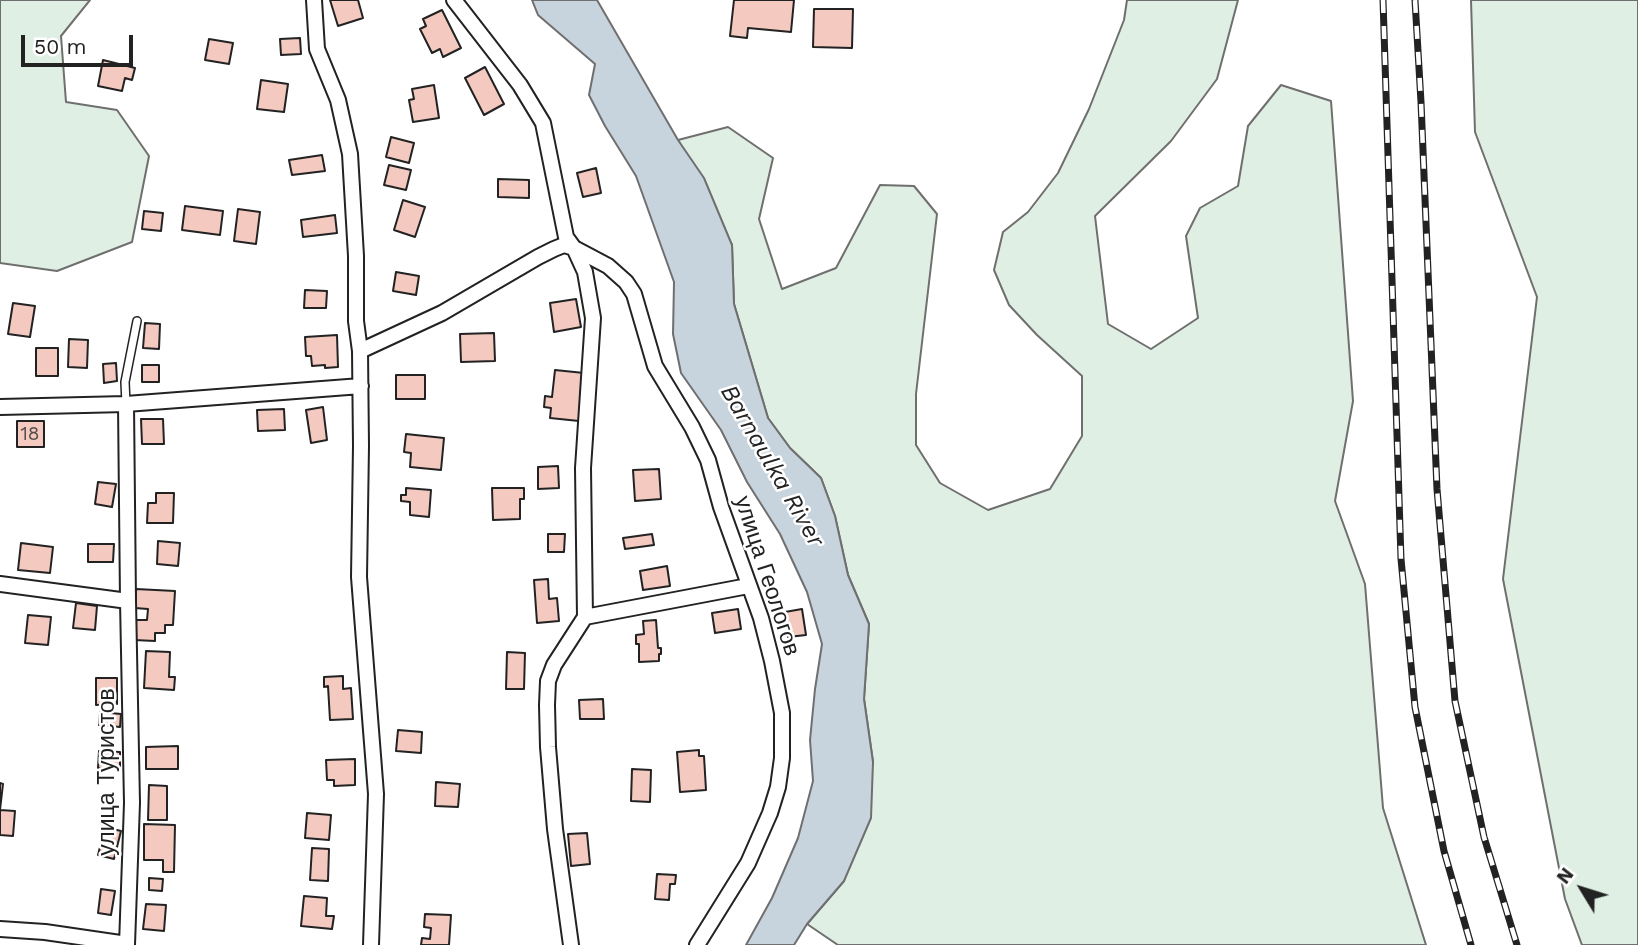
<!DOCTYPE html>
<html>
<head>
<meta charset="utf-8">
<style>
  body { margin:0 }
  #map { position:relative; width:1638px; height:945px; overflow:hidden; background:#fff; font-family:"Work Sans",sans-serif }
  canvas { display:block }
  .north { position:absolute; left:1547px; top:854px; width:70px; height:70px; -webkit-text-stroke:5px #fff; paint-order:stroke; rotate:308deg; font-size:19px; font-weight:700; line-height:28px; text-align:center; color:#222 }
  .north::after { content:''; display:block; margin:auto; width:24px; height:32px; background:#222; clip-path:polygon(50% 0,100% 100%,50% 72%,0 100%) }
  .scale { position:absolute; left:21px; top:35px; width:112px; height:32px; box-sizing:border-box; border:4px solid #222; border-top:0; padding-left:9px; font-size:21px; line-height:24px; white-space:nowrap; color:#222; -webkit-text-stroke:5px #fff; paint-order:stroke }
</style>
</head>
<body>
<div id="map">
<canvas width="1638" height="945"></canvas>
<div class="north">N</div>
<div class="scale">50 m</div>
</div>
<script>
const c = document.querySelector('canvas').getContext('2d');
c.lineJoin = 'round';
function fill(path, color) {
  c.fillStyle = color;
  c.fill(path, 'evenodd');
}
function trace(path, color, width, dash) {
  c.strokeStyle = color;
  c.lineWidth = width;
  c.lineCap = dash ? 'butt' : 'round';
  c.setLineDash(dash || []);
  c.stroke(path);
}
function write(font, color, halo, rows, align = 'center') {
  c.font = font + ' "Work Sans",sans-serif';
  c.lineWidth = 5;
  c.setLineDash([]);
  c.textBaseline = 'middle';
  c.strokeStyle = halo;
  c.fillStyle = color;
  for (const [text, x, y, turn = 0] of rows) {
    c.save();
    c.translate(x, y);
    c.rotate((+turn || 0) * Math.PI / 180);
    c.textAlign = isNaN(turn) ? turn : align;
    if (halo) c.strokeText(text, 0, 0);
    c.fillText(text, 0, 0);
    c.restore();
  }
}
const green = new Path2D(`
  M0 0H90L61 36 66 102 117 110 149 156 132 242 57 271 0 263Z
  M1127 0H1238L1217 79 1171 141 1095 216 1108 324 1151 349 1198 318 1186 236 1200 208 1238 186 1248 126 1281 85 1331 101 1353 401 1335 501 1365 584 1383 808 1426 945H838L807 924 844 881 873 762 864 699 869 624 848 575 835 516 821 478 790 448 768 418 734 304 732 245 678 140 728 127 773 158 759 219 782 289 836 268 880 185 914 186 937 214 916 394V445L940 483 988 510 1050 489 1082 436V376L1037 335 1009 305 994 270 1003 232 1028 212 1058 173 1089 109 1124 20Z
  M1471 0H1638V945H1582L1565 899 1503 579 1537 297 1475 132Z`);
const water = new Path2D(`
  M532 0H597L678 140 704 178 732 245 734 304 768 418 790 448 821 478 835 516 848 575 869 624 864 699 873 762 871 818 844 881 807 924 794 945H746L772 898 798 838 813 781 810 740 815 689 822 644 807 592 780 534 747 482 721 430 681 373 673 334 674 282 636 176 605 126 589 95 595 64 538 15Z`);
const building = new Path2D(`
  M330 0H358L363 18 338 26Z
  M734 0H794L791 32 748 28 747 38 730 36Z
  M814 9H853L852 48 813 47Z
  M442 10 461 48 443 57 440 49 432 53 420 29 426 26 423 19Z
  M300 38 301 54 281 55 280 39Z
  M209 39 233 43 229 64 205 60Z
  M103 60 135 68 132 80 125 78 122 91 98 86Z
  M485 67 504 104 484 115 465 78Z
  M261 80 288 84 284 112 257 109Z
  M434 85 439 118 413 122 409 100 414 99 412 89Z
  M391 137 414 143 409 163 386 157Z
  M322 155 325 171 292 175 289 160Z
  M389 165 411 170 406 190 384 185Z
  M596 168 601 193 583 197 577 173Z
  M498 179 529 180V198L498 197Z
  M403 200 425 207 415 237 394 230Z
  M185 206 223 211 220 235 182 230Z
  M238 209 260 212 256 244 234 241Z
  M144 211 163 213 161 231 142 229Z
  M335 215 337 233 303 237 301 220Z
  M396 272 419 276 416 295 393 291Z
  M305 290 327 291 326 308H304Z
  M576 299 581 327 554 332 550 303Z
  M13 303 35 306 30 337 8 334Z
  M145 323 160 324 159 349 143 348Z
  M494 333 495 361 461 362 460 334Z
  M337 335 338 367 325 368V365L312 366 311 356H306L305 337Z
  M69 339 88 340 87 368 68 367Z
  M36 348H58V376H36Z
  M116 363 117 381 104 383 103 364Z
  M142 365H159V382H142Z
  M555 370 584 373 579 421 550 418 551 408 544 407 545 396 552 397Z
  M396 375H425V399H396Z
  M323 407 327 440 311 443 306 410Z
  M284 409 285 430 258 431 257 410Z
  M141 419H163L164 444H142Z
  M17 421H44V447H17Z
  M406 434 444 438 441 470 410 467 411 453 404 452Z
  M558 466 559 488 538 489V467Z
  M659 469 661 499 635 501 633 470Z
  M98 482 116 484 112 507 95 504Z
  M406 488 431 490 429 517 410 515V502L401 501V495H406Z
  M492 488H524V499H520V519L493 520Z
  M156 493H174L173 523H147L148 503H156Z
  M548 534H565L564 552H548Z
  M652 534 654 545 625 549 623 538Z
  M158 541 180 543 178 566 157 564Z
  M21 543 53 547 50 573 18 570Z
  M88 544H114L113 562H88Z
  M667 566 670 586 643 590 640 571Z
  M548 579 549 599 557 598 559 621 537 623 534 580Z
  M136 589 175 591 173 625H165V633H155V641L134 640 135 620H147L148 609 135 608Z
  M76 603 97 606 95 630 73 628Z
  M738 609 741 629 715 633 712 613Z
  M802 609 806 635 788 637 785 612Z
  M28 615 51 617 48 645 25 643Z
  M656 620 658 648H661V654H659V661L639 662V644H636V635L644 634 643 621Z
  M146 651 170 652 169 677H175L174 690 144 688Z
  M507 652 525 653 524 689H506Z
  M343 676V689L351 688 353 719 330 720 328 686 324 687V677Z
  M96 678H117V704L96 705Z
  M603 699 604 719H580L579 700Z
  M100 712 121 714 120 727 99 725Z
  M398 730 422 732 421 753 396 751Z
  M178 746V769H146V747Z
  M699 750V756H704L706 790 680 792 677 752Z
  M99 751 120 752V769L98 768Z
  M355 759V785L334 786V780H327L326 760Z
  M632 769 651 770 650 802 631 801Z
  M436 782 460 784 458 807 435 806Z
  M0 783 3 784 0 810 15 811 13 836 0 835Z
  M149 785 167 786V820H148Z
  M307 813 331 815 329 840 305 838Z
  M144 824 175 825 174 872H163V860H144Z
  M105 827 121 831 114 859 98 855Z
  M587 833 590 864 571 866 568 834Z
  M312 848 329 849 328 881 310 880Z
  M657 874 676 875 675 884H670L669 900 655 899Z
  M149 878 163 879 162 891 149 890Z
  M101 889 115 891 111 915 98 913Z
  M304 896 327 898 326 916H334L332 929 301 926Z
  M146 904 166 905 164 931 143 929Z
  M425 914 451 915 449 945H421L422 938 430 939 431 928 424 927Z`);
const lane = new Path2D(`
  M126 404 125 382 137 321`);
const street = new Path2D(`
  M314 0 317 49 338 100 350 154 356 256V321L360 351 361 446 359 577 376 794 371 945
  M454 0 520 85 543 123 566 237 574 248 585 272 593 318 583 468 585 617 554 665 548 681 547 705 548 747 555 829 571 945
  M360 351 442 313 538 257 554 249 564 245 574 248 608 266 626 282 634 294 655 366 692 427 708 460 721 507 761 618 772 661 782 713V758L778 787 770 813 748 863 697 945
  M126 404 128 601 132 803 127 945
  M0 407 126 404 361 386
  M0 584 128 601
  M585 617 748 586
  M0 929 45 932 127 944`);
const rail = new Path2D(`
  M1383 0 1401 559 1415 707 1444 851 1471 945
  M1415 0 1421 102 1437 489 1455 701 1484 837 1517 945`);
const numberNames = [
  ["18",30,434]
];
const streetNames = [
  ["улица Геологов",767,576,72],
  ["улица Туристов",107,772,-90]
];
const waterNames = [
  ["Barnaulka River",772,466,60]
];
fill(green, '#e0efe3');
trace(green, '#6f6f6f', 2);
fill(water, '#c7d3dd');
trace(water, '#6f6f6f', 2);
fill(building, '#f3c9c0');
trace(building, '#222', 2);
trace(lane, '#222', 10);
trace(street, '#222', 18);
trace(lane, '#fff', 7);
trace(street, '#fff', 14);
trace(rail, '#222', 7);
trace(rail, '#fff', 4.5, [13]);
write('19px', '#564c4a', null, numberNames);
write('23px', '#222', '#fff', streetNames);
write('italic 24px', '#222', '#fff', waterNames);
</script>
</body>
</html>
